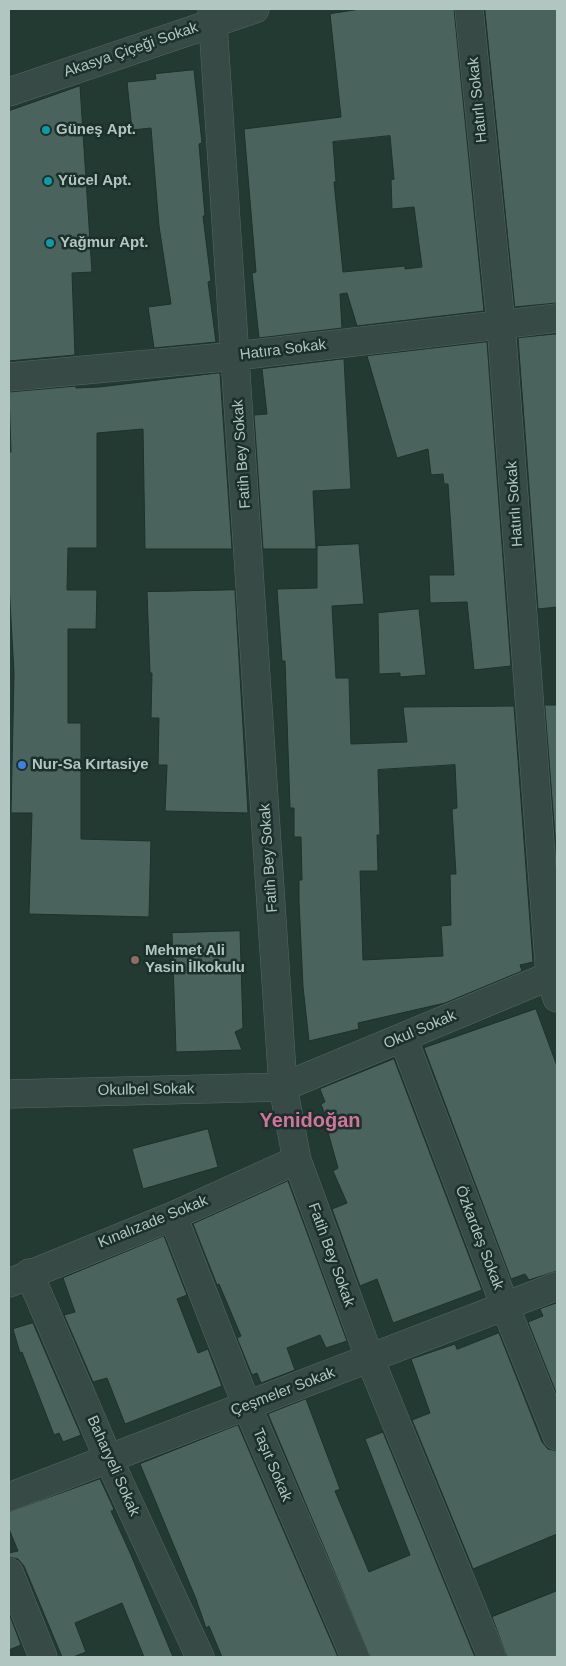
<!DOCTYPE html>
<html>
<head>
<meta charset="utf-8">
<style>
  body { margin:0 }
  #map { position:relative; width:566px; height:1666px; overflow:hidden; background:#233a33; font-family:Helvetica,sans-serif }
  canvas { display:block }
  .frame { position:absolute; inset:0; border:10px solid #b2c6c1; pointer-events:none }
</style>
</head>
<body>
<div id="map">
<canvas width="566" height="1666"></canvas>
<div class="frame"></div>
</div>
<script>
const c = document.querySelector('canvas').getContext('2d');
c.lineJoin = 'round';
function fill(path, color) {
  c.fillStyle = color;
  c.fill(path, 'evenodd');
}
function trace(path, color, width, dash) {
  c.strokeStyle = color;
  c.lineWidth = width;
  c.lineCap = dash ? 'butt' : 'round';
  c.setLineDash(dash || []);
  c.stroke(path);
}
function write(font, color, halo, rows, align = 'center') {
  c.font = font + ' Helvetica,sans-serif';
  c.lineWidth = 5;
  c.setLineDash([]);
  c.textBaseline = 'middle';
  c.strokeStyle = halo;
  c.fillStyle = color;
  for (const [text, x, y, turn = 0] of rows) {
    c.save();
    c.translate(x, y);
    c.rotate((+turn || 0) * Math.PI / 180);
    c.textAlign = isNaN(turn) ? turn : align;
    if (halo) c.strokeText(text, 0, 0);
    c.fillText(text, 0, 0);
    c.restore();
  }
}
const building = new Path2D(`
  M361 9H454L484 311 357 326 347 293 340 294 342 328 259 338 252 273 256 272 244 129 341 117 330 14ZM390 136 394 179 391 180 392 209 414 207 422 267 405 269V266L343 272 334 182H336L333 142Z
  M485 9H557V303L515 307Z
  M194 70 202 143 199 144 205 216H203L211 281 208 282 216 342 154 348 148 307 171 304 159 226 151 128 132 130 127 82 156 79 155 74Z
  M80 86 92 272 72 273 75 355 9 361V111Z
  M557 334V607L538 609 518 338Z
  M487 342 511 666 474 670 467 602 430 603 429 575H454L448 484H444L443 474 431 475 428 449 397 458 367 356Z
  M344 359 351 489 313 491 316 549H263L254 415 267 414 262 369Z
  M220 373 232 549H145L143 429 97 433V548H68L67 590H97L96 629H68V723H81V839L151 841 149 917 29 914 32 813H11L14 673 9 584V452H11L9 392 76 386V388L99 387Z
  M359 544 364 604 332 606 336 678H349L351 744 407 742 403 707 514 706 533 962 520 965 522 971 445 1003 358 1023 359 1029 309 1041 303 987 299 901V880H302L301 837H294V808H290L285 661H282L277 589 317 588V546ZM455 765 457 808 452 809 456 874H450L451 925 441 926 443 956 363 960 360 871H378L377 835H380L378 770Z
  M235 590 248 813 165 811 167 765H158L159 718H151L152 673H150L147 592Z
  M419 609 426 675 400 677V673L379 674 378 613Z
  M545 705H557V845H556Z
  M240 931 243 1028 235 1032 242 1050 176 1052 172 933Z
  M536 1009 557 1066V1271L529 1280 525 1274 511 1279 424 1048Z
  M394 1059 482 1290 393 1323 377 1279 360 1286 332 1209 347 1203 333 1171 338 1168 326 1125H329L321 1104 325 1102 320 1089Z
  M208 1129 218 1167 143 1189 132 1149Z
  M288 1181 347 1341 326 1348 320 1335 287 1348 295 1370 261 1383 257 1373 252 1375 237 1338 241 1336 219 1284 217 1285 193 1224Z
  M164 1236 187 1295 177 1299 198 1353 208 1349 222 1386 125 1424 107 1378 93 1382 64 1315 75 1312 63 1278Z
  M557 1303V1395L528 1322 543 1316 540 1309Z
  M33 1323 81 1435 63 1442 59 1433 54 1435 22 1352 20 1353 13 1329Z
  M499 1333 542 1442 548 1449 557 1451V1534L473 1569 412 1420 430 1413 411 1359 455 1344 457 1349Z
  M306 1399 340 1489 335 1491 369 1572 410 1555 365 1439 383 1432 475 1657H370L268 1414Z
  M238 1425 338 1657H222L209 1626 206 1628 196 1599 140 1464Z
  M100 1479 113 1507 114 1510 111 1511 131 1555 173 1657H144L122 1603 75 1623 86 1652 73 1657H62L24 1566 18 1559 9 1557V1553L18 1551 9 1529V1512Z
  M557 1591V1657H507L492 1617Z
  M9 1613 21 1645 9 1650Z`);
const minor = new Path2D(`
  M212 9 283 1087 297 1160 370 1359 492 1657
  M469 9 501 324 550 975 557 998
  M9 92 255 9
  M9 377 236 356 557 318
  M403 1038 505 1306 557 1436
  M9 1094 283 1087 557 973
  M173 1216 247 1406 355 1657
  M29 1273 109 1460 200 1657
  M9 1283 173 1216 297 1160
  M9 1497 557 1286
  M9 1572 43 1657`);
const markers = [
  [46,130,5,"#0f9aa8"],
  [48,181,5,"#0f9aa8"],
  [50,243,5,"#0f9aa8"],
  [22,765,5,"#3f7fe0"],
  [135,960,5,"#8d6e63"]
];
const streetNames = [
  ["Akasya Çiçeği Sokak",131,50,-19],
  ["Hatırlı Sokak",478,100,-96],
  ["Hatıra Sokak",283,350,-7],
  ["Fatih Bey Sokak",242,454,-94],
  ["Hatırlı Sokak",515,504,-94],
  ["Fatih Bey Sokak",269,858,-94],
  ["Okul Sokak",420,1030,-23],
  ["Okulbel Sokak",146,1090,-1],
  ["Kınalızade Sokak",153,1222,-22],
  ["Özkardeş Sokak",479,1238,69],
  ["Fatih Bey Sokak",331,1255,70],
  ["Çeşmeler Sokak",283,1392,-21],
  ["Taşıt Sokak",272,1465,67],
  ["Baharyeli Sokak",113,1466,66]
];
const poiNames = [
  ["Güneş Apt.",56,130],
  ["Yücel Apt.",58,181],
  ["Yağmur Apt.",60,243],
  ["Nur-Sa Kırtasiye",32,765],
  ["Mehmet Ali",145,951],
  ["Yasin İlkokulu",145,968]
];
const districtNames = [
  ["Yenidoğan",310,1121]
];
fill(building, '#4a635c');
trace(building, '#1e312c', 1);
trace(minor, '#556863', 29);
trace(minor, '#374a45', 28);
for (const [x, y, r, color] of markers) {
  const dot = new Path2D();
  dot.arc(x, y, r, 0, 2 * Math.PI);
  c.fillStyle = color;
  c.fill(dot);
  trace(dot, '#1c2f2a', 2);
}
write('15px', '#b2c6c1', '#1c2f2a', streetNames);
write('bold 15px', '#b2c6c1', '#1c2f2a', poiNames, 'left');
write('bold 20px', '#d3749d', '#1c2f2a', districtNames);
</script>
</body>
</html>
